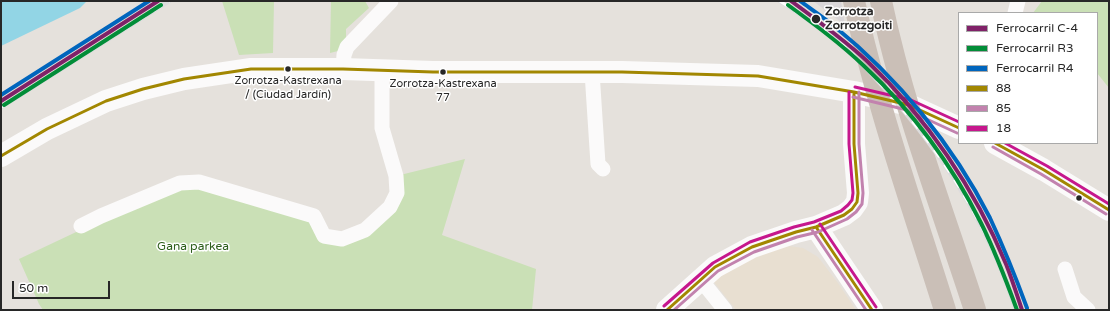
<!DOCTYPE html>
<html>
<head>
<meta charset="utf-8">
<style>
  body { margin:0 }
  #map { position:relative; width:1110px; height:311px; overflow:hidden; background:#e5e1dc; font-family:"Varela Round",sans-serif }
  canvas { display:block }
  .frame { position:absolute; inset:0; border:2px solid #272727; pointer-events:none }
  .legend { position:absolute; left:958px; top:12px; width:140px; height:132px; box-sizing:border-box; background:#fff; border:1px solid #a9a9a9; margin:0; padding:5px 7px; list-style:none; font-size:12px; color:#272727 }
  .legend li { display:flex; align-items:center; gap:8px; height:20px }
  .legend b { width:20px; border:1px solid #a9a9a9 }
  .scale { position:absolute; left:12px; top:281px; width:98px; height:18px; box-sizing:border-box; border:2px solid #272727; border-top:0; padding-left:5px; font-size:12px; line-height:14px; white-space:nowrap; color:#272727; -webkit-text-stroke:3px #fff; paint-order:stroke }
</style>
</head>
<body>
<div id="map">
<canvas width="1110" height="311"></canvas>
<div class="frame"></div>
<ul class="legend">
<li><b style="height:5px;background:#802168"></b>Ferrocarril C-4</li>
<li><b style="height:5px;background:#028d38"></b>Ferrocarril R3</li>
<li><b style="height:5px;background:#0065bd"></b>Ferrocarril R4</li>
<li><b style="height:5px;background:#a28701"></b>88</li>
<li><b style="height:5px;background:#c282ae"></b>85</li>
<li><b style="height:5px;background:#c6178d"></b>18</li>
</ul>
<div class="scale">50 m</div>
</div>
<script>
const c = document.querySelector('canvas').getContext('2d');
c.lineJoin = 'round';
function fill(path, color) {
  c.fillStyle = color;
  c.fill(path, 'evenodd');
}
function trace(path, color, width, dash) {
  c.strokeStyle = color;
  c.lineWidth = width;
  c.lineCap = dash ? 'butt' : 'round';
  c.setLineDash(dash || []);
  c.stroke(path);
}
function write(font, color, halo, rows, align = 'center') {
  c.font = font + ' "Varela Round",sans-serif';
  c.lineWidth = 3;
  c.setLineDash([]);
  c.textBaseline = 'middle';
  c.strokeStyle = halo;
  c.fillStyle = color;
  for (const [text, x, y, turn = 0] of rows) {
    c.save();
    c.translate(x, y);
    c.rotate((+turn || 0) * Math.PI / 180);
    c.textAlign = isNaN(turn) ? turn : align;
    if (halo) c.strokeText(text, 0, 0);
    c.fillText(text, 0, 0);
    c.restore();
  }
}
const industrial = new Path2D(`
  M813 1H841L845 25Z`);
const education = new Path2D(`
  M789 246 803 248 818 257 838 283 856 310H736L713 281 737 266 768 251Z`);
const green = new Path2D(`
  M222 1H274L273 53 239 55Z
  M331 1H365L369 8 346 29V38L338 51 330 53Z
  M1042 1H1109V88L1097 73V13H1033Z
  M465 159 442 235 536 269 532 310H43L39 304 19 259 180 183 314 216 324 236 342 239 390 207 396 176Z`);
const water = new Path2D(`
  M1 1H87L80 8 1 46Z`);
const street = new Path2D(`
  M1015 13 1018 1
  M343 69 344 55 347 47 391 1
  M592 72 598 164 603 169
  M81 226 101 216 180 183 199 182 314 216 324 236 342 239 365 230 390 207 397 193 396 176 382 128V71
  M1065 269 1074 297 1088 310
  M701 280 725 310`);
const secondary = new Path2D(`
  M995 143 1044 170 1109 210
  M1 156 47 129 106 101 143 89 184 79 251 69H343L433 72H622L758 76 854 92 909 105 959 128
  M816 227 872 310
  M667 310 715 267 752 247 796 232 816 227 844 215 852 209 857 202 858 193 854 144V92`);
const highway = new Path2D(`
  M854 1C877 106 913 208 945 310
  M881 1C903 107 942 208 975 310`);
const rail = new Path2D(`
  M780 1C801 15 823 29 842 45 863 63 882 85 900 106 952 168 991 232 1016 310
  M1 107 169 1`);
const bus1 = new Path2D(`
  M995 143 1044 170 1109 210
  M1 156 47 129 106 101 143 89 184 79 251 69H343L433 72H622L758 76 854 92 909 105 959 128
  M816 227 872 310
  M667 310 715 267 752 247 796 232 816 227 844 215 852 209 857 202 858 193 854 144V92`);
const bus2 = new Path2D(`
  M853 97 907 110 957 133
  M993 147 1041 174 1106 214
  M812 230 866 310
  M674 310 718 271 754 252 797 237 818 232 847 219 856 212 862 204 863 193 859 144V92`);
const bus3 = new Path2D(`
  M855 87 911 100 959 122
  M1005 143 1047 166 1109 204
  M820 224 876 307
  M664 306 713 263 750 242 794 227 814 222 841 211 848 205 852 200 853 193 849 144V92`);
const rail1 = new Path2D(`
  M791 1C817 20 843 39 867 61 926 117 975 189 1006 264 1012 279 1017 295 1022 310
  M1 101 158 1`);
const rail2 = new Path2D(`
  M788 5C814 24 840 43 864 66 911 110 952 165 981 223 995 251 1006 280 1017 310
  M4 105 161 5`);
const rail3 = new Path2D(`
  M800 1C811 9 823 17 834 26 898 78 953 145 990 218 1004 248 1016 278 1027 308
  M1 95 149 1`);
const markers = [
  [816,19,5,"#272727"],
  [288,69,3.5,"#272727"],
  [443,72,3.5,"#272727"],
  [1079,198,3.5,"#272727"]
];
const busNames = [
  ["Zorrotza-Kastrexana",288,81],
  ["/ (Ciudad Jardín)",288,95],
  ["Zorrotza-Kastrexana",443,84],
  ["77",443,98]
];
const stopNames = [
  ["Zorrotza",825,12],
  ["Zorrotzgoiti",825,26]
];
const parkNames = [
  ["Gana parkea",193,247]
];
fill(industrial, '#d9d6d8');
fill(education, '#e8dfd1');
fill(green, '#cae0b6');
fill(water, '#92d5e5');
trace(street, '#fbfafa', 15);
trace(secondary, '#fbfafa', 22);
trace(highway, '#cabfb7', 22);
trace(rail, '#dcdcdd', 4.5);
trace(rail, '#fff', 3, [9]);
trace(bus1, '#a28701', 3);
trace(bus2, '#c282ae', 3);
trace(bus3, '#c6178d', 3);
trace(rail1, '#802168', 4);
trace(rail2, '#028d38', 4);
trace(rail3, '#0065bd', 4);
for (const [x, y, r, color] of markers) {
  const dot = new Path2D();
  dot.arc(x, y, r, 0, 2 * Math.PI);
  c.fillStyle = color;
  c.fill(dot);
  trace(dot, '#fff', 1.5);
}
write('11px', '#272727', '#fff', busNames);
write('bold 12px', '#272727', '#fff', stopNames, 'left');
write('12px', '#2e5f1b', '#fff', parkNames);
</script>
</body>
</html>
